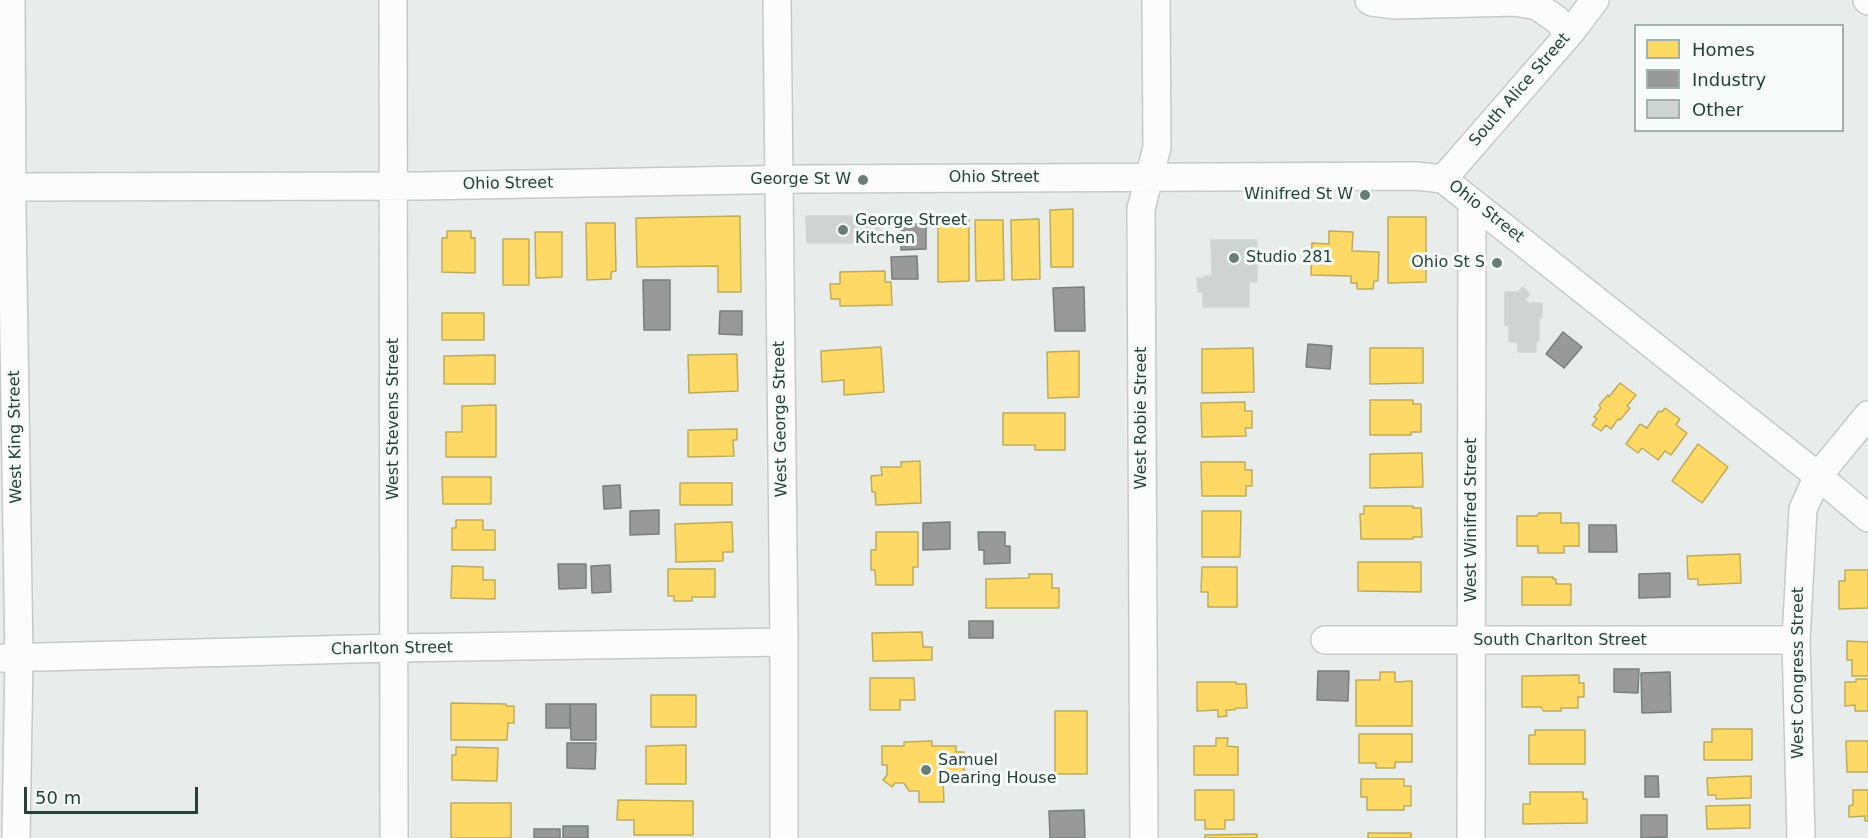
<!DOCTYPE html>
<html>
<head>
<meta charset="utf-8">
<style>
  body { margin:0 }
  #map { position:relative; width:1868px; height:838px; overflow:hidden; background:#e8edeb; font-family:"DejaVu Sans",sans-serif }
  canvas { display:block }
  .legend { position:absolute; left:1634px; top:24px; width:210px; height:108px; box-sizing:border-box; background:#f7fbf9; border:2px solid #a3b1ad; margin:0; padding:8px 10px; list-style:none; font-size:18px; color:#24423a }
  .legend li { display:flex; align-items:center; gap:12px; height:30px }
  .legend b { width:30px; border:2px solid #a3b1ad }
  .scale { position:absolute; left:24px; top:787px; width:174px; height:27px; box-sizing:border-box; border:3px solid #24423a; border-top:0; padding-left:8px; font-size:18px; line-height:21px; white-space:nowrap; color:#24423a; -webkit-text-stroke:4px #f7fbf9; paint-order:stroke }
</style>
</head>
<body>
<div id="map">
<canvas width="1868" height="838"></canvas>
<ul class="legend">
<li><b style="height:16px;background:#ffd966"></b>Homes</li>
<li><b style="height:16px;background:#999"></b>Industry</li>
<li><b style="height:16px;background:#cfd4d2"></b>Other</li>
</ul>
<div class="scale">50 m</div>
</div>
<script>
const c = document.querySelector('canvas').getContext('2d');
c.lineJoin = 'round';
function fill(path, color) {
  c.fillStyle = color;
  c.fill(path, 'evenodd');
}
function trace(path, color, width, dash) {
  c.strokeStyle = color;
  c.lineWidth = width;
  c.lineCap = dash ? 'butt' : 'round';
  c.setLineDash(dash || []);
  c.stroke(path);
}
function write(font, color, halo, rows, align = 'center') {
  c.font = font + ' "DejaVu Sans",sans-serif';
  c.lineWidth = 6;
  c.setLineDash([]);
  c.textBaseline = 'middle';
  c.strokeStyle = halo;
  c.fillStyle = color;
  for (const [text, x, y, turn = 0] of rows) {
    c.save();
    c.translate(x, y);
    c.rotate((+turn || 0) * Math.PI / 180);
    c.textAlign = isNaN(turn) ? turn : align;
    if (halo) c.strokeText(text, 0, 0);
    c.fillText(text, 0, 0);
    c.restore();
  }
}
const homes = new Path2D(`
  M1073 209V267H1051L1050 210Z
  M740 216 741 292H718V266L637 267 636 218Z
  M1388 217H1426V282L1388 283Z
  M938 219H969V281L938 282Z
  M1039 219 1040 279 1012 280 1011 220Z
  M975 220H1003L1004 280 976 281Z
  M586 223H615L616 271 611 272V279L587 280Z
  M447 231H471V238H475V273L442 272V238H447Z
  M1329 231 1353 232 1352 251 1379 252 1378 281H1374L1373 289H1357V283H1351V276L1311 275 1312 243 1329 244Z
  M535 232H562V277L536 278Z
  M503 239H529V285H503Z
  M885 271V282H891L892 305 840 306V299H831L830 284H840V272Z
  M442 313H484V340H442Z
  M881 347 884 392 844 395V380L822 382 821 351Z
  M1253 348 1254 392 1202 393V349Z
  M1370 348H1423V383L1370 384Z
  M1079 351V397L1048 398 1047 352Z
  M737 354 738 391 689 393 688 355Z
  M495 355V384H444V356Z
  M1620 383 1636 395 1627 406 1630 408 1620 420 1618 419 1611 429 1606 425 1601 431 1592 425 1597 419 1594 417 1601 408 1599 405 1608 395 1609 397Z
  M1370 400H1413V404H1421V432H1411V435H1370Z
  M1245 402V411H1252V428H1245L1246 436 1202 437 1201 403Z
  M496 405V457H446V432H462V406Z
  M1665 408 1680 419 1676 425 1687 433 1671 455 1665 451 1658 460 1642 448 1638 453 1626 444 1640 424 1647 428 1659 411 1662 412Z
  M1003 413H1065V450H1035V445H1003Z
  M737 429V440H733L734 456 688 457V430Z
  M1698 444 1728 467 1702 503 1672 481Z
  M1422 453 1423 487 1370 488V454Z
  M920 461 921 503 876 505 875 492H872L871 476 882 475 881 467H901V462Z
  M1201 462H1245V470H1252V486H1246V496H1202Z
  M442 477H491V504H443Z
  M680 483H732V505H680Z
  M1364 506H1413V508H1421L1422 537H1413V539H1361L1360 514H1364Z
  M1202 511H1241L1240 557H1202Z
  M1539 513H1561V523H1579V546H1564V553H1538V546H1517V516H1537Z
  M456 520H483V530H495V550H452V528H456Z
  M732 522 733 552H723V561L676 562 675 524Z
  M876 532H918V567H913V585H876L875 570H871V550H876Z
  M1740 554 1741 583 1698 585V579H1688L1687 556Z
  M1358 562H1421V592L1358 591Z
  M452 566 483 567V580H495V599L451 598Z
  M1202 567H1237V607H1208V592H1201Z
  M668 569H715V597H692V601H674V596H668Z
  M1845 570H1868V608L1839 609V581H1845Z
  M1029 574H1052V588H1059V608H986V579L1029 578Z
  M1522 577H1553V579H1556V584H1571V605H1522Z
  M922 632 923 647H932V660L873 661 872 633Z
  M1847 641 1868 642V676H1852V660H1847Z
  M1380 672H1395V682L1412 681V726H1356V680H1380Z
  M1579 675V683H1584V697H1578V708H1561V711H1543L1541 707H1522V676Z
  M870 678H914L915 700H900V710H870Z
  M1856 679H1868V711H1855V705L1845 706V682H1856Z
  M1197 682H1236V684H1246L1247 708H1235V710H1226L1227 716 1218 717V710L1197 711Z
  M651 695H696V727H651Z
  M451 703 506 704V706H514V723H508L507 740H451Z
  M1055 711H1087V774H1055Z
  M1712 729H1752V760H1704V742H1712Z
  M1535 730H1585V764H1529V735H1535Z
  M1359 734H1412V762H1395V768H1376V763H1359Z
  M1216 738H1228L1227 746 1238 747V775H1194V746H1216Z
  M932 741V746H956V752H964V780H943L944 802H919V791H909L904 783H895L892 787 883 780 887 775V765H882V746H904V742Z
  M1846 741H1868V772H1847Z
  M686 745V784H646V746Z
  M456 747 498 748 497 781 452 780V755H456Z
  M1751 776V798L1716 799V795H1708L1707 778Z
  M1361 779H1404V786H1411V806H1404V810H1367V797H1361Z
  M1195 790H1234V820H1225V829H1205V820H1195Z
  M1853 790H1868V821H1865V816L1849 817V806L1853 805Z
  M1530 792H1583V799H1587V823L1523 824V804H1530Z
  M618 800 693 801V835H634V820H617Z
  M451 803H511V838H451Z
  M1750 805V828L1707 829 1706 806Z
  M1368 833H1411V838H1368Z
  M1257 834V838H1205V835Z`);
const industry = new Path2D(`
  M901 224H926V249L901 250Z
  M917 256 918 279H892L891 257Z
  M643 280H670V330H644Z
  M1084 287 1085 331H1055L1053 288Z
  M720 311H742V335L719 334Z
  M1563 332 1582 347 1564 368 1546 354Z
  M1308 344 1332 346 1330 369 1306 367Z
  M620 485 621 508 604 509 603 486Z
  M659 510V534L630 535V511Z
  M950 522V549L923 550V523Z
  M1589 525H1616L1617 552H1589Z
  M978 532H1005V546H1010V563L984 564V550H979Z
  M558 564H586V588L559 589Z
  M610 565 611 592 592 593 591 566Z
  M1670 573V597L1639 598V574Z
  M969 621H993V638H969Z
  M1614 669H1639L1638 693 1614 692Z
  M1318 671H1349L1348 701 1317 700Z
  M1670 672 1671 712 1642 713 1641 673Z
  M546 704H570V728H546Z
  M570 704H596V740H571Z
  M567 743H596L595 769 567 768Z
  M1645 776H1658L1659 797H1645Z
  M1084 810 1085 838H1050L1049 811Z
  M1641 815H1667V837L1641 838Z
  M563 826H588V838H563Z
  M534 829H560V838H534Z`);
const building = new Path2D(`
  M806 216H879V243H807Z
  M1211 240H1257V282H1249V307H1203V292H1198L1197 278H1204V276H1212Z
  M1523 287 1530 294 1525 300 1529 303H1542V318H1539V341H1536V352H1518V342H1509V325H1505V292H1515L1517 293Z`);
const minor = new Path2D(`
  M11 0 12 212 19 658 16 838
  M393 0 394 838
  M777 0 784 642V838
  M1369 0 1372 2 1395 5 1515 2 1537 6 1556 19 1570 33
  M1867 0 1868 1
  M1443 179 1570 33 1595 0
  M0 187 420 186 804 179 1416 176 1443 179 1818 476 1868 518
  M1325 640H1796
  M0 658 395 648 784 642
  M1144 838 1141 209 1157 147 1156 0
  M1471 838 1472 202
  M1801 838 1796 640 1803 509 1818 476 1868 415`);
const markers = [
  [863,180,6,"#697e78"],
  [1365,195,6,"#697e78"],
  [843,230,6,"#697e78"],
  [1234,258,6,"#697e78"],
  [1497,263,6,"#697e78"],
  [926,770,6,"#697e78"]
];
const streetNames = [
  ["South Alice Street",1520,90,-49],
  ["Ohio Street",994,178],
  ["Ohio Street",508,184,-1],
  ["Ohio Street",1486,212,38],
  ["West Robie Street",1142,418,-90],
  ["West Stevens Street",394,419,-90],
  ["West George Street",781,419,-91],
  ["West King Street",16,437,-91],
  ["West Winifred Street",1472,520,-90],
  ["South Charlton Street",1560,641],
  ["Charlton Street",392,649,-1],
  ["West Congress Street",1799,673,-90]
];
const poiNames = [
  ["George St W",851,180],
  ["Winifred St W",1353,195],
  ["George Street",855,221,"left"],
  ["Kitchen",855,239,"left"],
  ["Studio 281",1246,258,"left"],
  ["Ohio St S",1485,263],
  ["Samuel",938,761,"left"],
  ["Dearing House",938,779,"left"]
];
fill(homes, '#ffd966');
trace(homes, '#bdac59', 1.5);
fill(industry, '#999');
trace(industry, '#767f7c', 1.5);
fill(building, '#cfd4d2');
trace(building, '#d1d6d4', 1.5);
trace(minor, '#c5cac8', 30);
trace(minor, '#fcfcfc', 27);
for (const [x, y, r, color] of markers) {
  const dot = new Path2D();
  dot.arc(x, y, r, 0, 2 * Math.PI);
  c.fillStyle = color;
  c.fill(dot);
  trace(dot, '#f7fbf9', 2);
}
write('16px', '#24423a', '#f7fbf9', streetNames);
write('16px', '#24423a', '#f7fbf9', poiNames, 'right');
</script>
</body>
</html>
